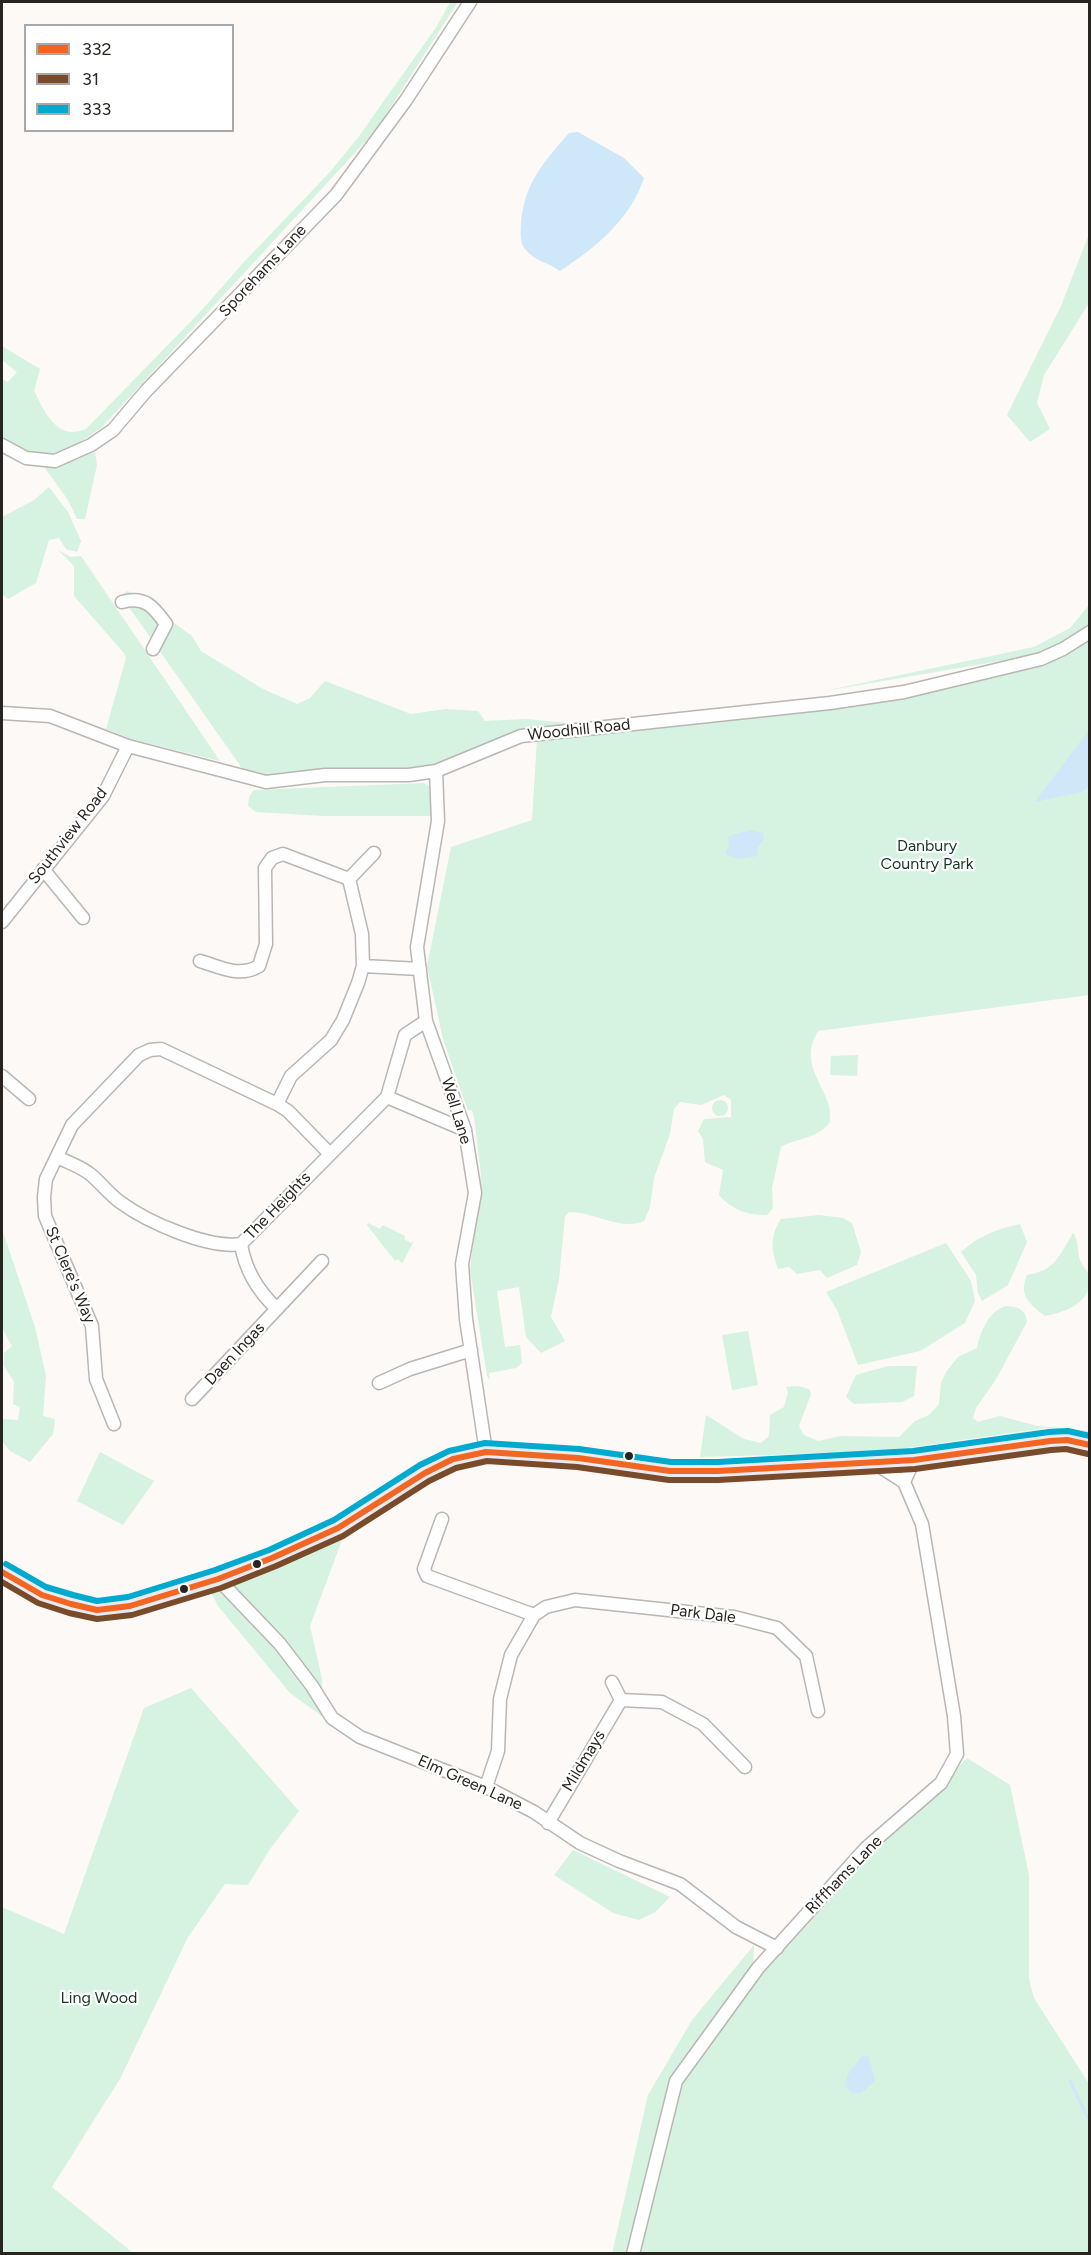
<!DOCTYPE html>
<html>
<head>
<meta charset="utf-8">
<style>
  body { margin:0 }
  #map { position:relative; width:1091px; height:2255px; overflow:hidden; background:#fcf9f6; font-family:Figtree,sans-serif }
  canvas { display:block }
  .frame { position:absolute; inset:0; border:3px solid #282521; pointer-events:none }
  .legend { position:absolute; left:24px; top:24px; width:210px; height:108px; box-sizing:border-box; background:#fff; border:2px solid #a9a8a6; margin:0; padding:8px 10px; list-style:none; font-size:18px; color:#282521 }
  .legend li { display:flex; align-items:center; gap:12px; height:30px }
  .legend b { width:30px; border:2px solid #a9a8a6 }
</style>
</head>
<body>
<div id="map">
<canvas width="1091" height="2255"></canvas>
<div class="frame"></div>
<ul class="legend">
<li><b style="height:8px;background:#f26522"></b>332</li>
<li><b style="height:8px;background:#7a4b2a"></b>31</li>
<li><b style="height:8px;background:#00a9ce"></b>333</li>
</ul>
</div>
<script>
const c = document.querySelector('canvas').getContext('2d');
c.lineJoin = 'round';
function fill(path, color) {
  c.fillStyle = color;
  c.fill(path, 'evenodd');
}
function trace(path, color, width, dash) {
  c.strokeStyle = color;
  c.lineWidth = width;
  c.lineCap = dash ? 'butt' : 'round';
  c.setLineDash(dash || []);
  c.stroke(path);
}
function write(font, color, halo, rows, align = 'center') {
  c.font = font + ' Figtree,sans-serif';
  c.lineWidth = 4.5;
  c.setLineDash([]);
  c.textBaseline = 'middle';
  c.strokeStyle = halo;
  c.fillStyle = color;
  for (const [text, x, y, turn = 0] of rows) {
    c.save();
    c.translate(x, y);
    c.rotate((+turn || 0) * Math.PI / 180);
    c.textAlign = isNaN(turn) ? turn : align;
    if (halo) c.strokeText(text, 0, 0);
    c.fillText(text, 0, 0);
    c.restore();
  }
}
const green = new Path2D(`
  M450 2H458L376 130 102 427C59 457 50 469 2 438V379L8 382 17 372 2 360V346L40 369 34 391C46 414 57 441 86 429L200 312 244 262 329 173 357 139 437 26Z
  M1089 234V303L1044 375 1037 403 1050 429 1030 442 1007 415 1061 306Z
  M95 452 97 465 85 519H77L68 500 45 468 48 464Z
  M49 487 68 512 81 541 77 552 66 549 59 538 49 540 36 583 8 599 2 594V517L34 500Z
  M58 550 71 557 81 556 220 761 131 739 106 729 126 658 124 653 74 596V566Z
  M127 591 133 593 192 636 201 651 263 689 297 704 310 698 325 681 411 714 446 709 478 711 485 721 526 719 610 727 510 732 493 744 440 764 411 770 258 775 244 771 121 596Z
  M1089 605V625L1058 651 819 692 1034 647 1070 628Z
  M1089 638V995L818 1031C795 1068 835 1091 830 1122 818 1139 798 1137 781 1147L772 1188 773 1208 767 1215C748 1216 731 1209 719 1195L723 1170 705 1162 703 1139 698 1131 704 1119 731 1117V1100L724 1095 701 1105 680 1102 674 1109 670 1134 654 1178 650 1207 644 1221C620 1231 595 1212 569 1212L565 1216 559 1279 551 1317 565 1341 541 1353 526 1337 519 1287 497 1291 505 1347 520 1345 522 1363 516 1368 489 1373 490 1380 487 1376 470 1270 481 1174 474 1117 472 1110 468 1111 443 1039 427 966 451 847 532 820 537 740C681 724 826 714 967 683 1010 673 1056 667 1089 638Z
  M424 783 432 788 433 815 431 818 430 816H323L256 812 248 806 249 797 254 790Z
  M858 1055 857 1076 830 1075 831 1056Z
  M712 1108a8 8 0 1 1 16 0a8 8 0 1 1-16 0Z
  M819 1215 843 1218 852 1223 861 1252 857 1265 827 1278 820 1270 797 1274 789 1267 778 1269C771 1250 770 1235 781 1219Z
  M368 1223 380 1229 383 1225 405 1236 404 1239 411 1243 414 1241 402 1264 398 1259 395 1261 367 1225Z
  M1020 1224 1027 1242 1008 1285 982 1301 978 1293 976 1275 961 1252C978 1236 997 1229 1020 1224Z
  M2 1229 35 1327 46 1376 43 1416 55 1419 53 1434 30 1462 10 1451 2 1441V1419L18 1420 20 1407 13 1404 14 1382 4 1366V1353L12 1346 2 1328Z
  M1073 1233C1079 1241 1077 1251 1080 1260 1082 1266 1088 1271 1090 1277 1091 1304 1065 1312 1045 1316 1030 1304 1018 1296 1027 1275 1055 1271 1059 1256 1073 1233Z
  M946 1243 971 1281 975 1301 965 1323 920 1351 858 1365 837 1310 826 1292Z
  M1007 1306C1019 1307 1026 1310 1027 1322L995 1381 976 1408 973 1418 978 1422 1000 1416 1037 1426 1089 1431V1434L1045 1428 879 1452 700 1457 706 1415 744 1439 761 1443 769 1436 770 1415 784 1407 788 1392 786 1387 798 1386 809 1389 811 1394 799 1426 804 1435 818 1441 841 1436 899 1437 915 1421 929 1415 939 1404 941 1383 946 1372 958 1357 977 1348C980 1333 989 1309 1007 1306Z
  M748 1331 758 1385 732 1390 722 1335Z
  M888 1366H917L914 1396 902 1402 854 1404 846 1397 856 1375Z
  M100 1452 154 1481 123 1525 77 1501Z
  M341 1537 342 1540 310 1626 322 1679 323 1717 290 1693 218 1606 210 1590Z
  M191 1688 299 1811 270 1849 248 1885 225 1884 188 1937 121 2077 52 2187 133 2253H2V1907L64 1934 144 1708Z
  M967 1758 1010 1785 1029 1875V1979L1034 1998 1089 2084V2253L612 2254 648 2095 692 2020 754 1945 753 1968 772 1953 870 1857 868 1854 903 1823Z
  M573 1850 670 1897 655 1912 639 1920 613 1913 554 1875Z`);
const water = new Path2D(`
  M578 132 624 158 644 178C630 220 595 248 560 271 548 262 534 261 525 249 519 242 521 231 521 222 525 182 544 162 569 133Z
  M1089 730V787L1081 792 1035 802Z
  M751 830 763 833 764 839 758 847 757 856 738 859 726 854 729 844 728 836Z
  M862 2056 869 2057 875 2081 861 2093H852L845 2086 847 2076Z`);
const stream = new Path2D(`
  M1070 2081 1090 2122`);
const minor = new Path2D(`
  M2 445 26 458 55 461 91 445 113 430 146 391 336 195 406 100 470 2
  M122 602C145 596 153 606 166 624L153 649
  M2 713 50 716 128 746 266 782 325 775H409L436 771 521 736 830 703 904 692 1041 659 1063 649 1090 632
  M436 771 438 821 417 947 426 1021 465 1130 475 1193 462 1264 466 1319 486 1452
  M43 869 83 918
  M2 922 103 796 128 746
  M200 961C220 967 239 978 259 966L266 944 265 868 272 858 283 854 349 879
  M363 966 420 969
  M2 1076 29 1099
  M387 1097 465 1130
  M277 1104 291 1076 331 1040 343 1020 358 983 363 966 362 934 349 879 374 853
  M57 1157C67 1162 80 1166 90 1174 100 1182 109 1194 120 1202 147 1222 208 1249 241 1244L387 1097 405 1035 426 1021
  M241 1244C245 1270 258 1291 277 1309
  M379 1383 410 1369 471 1350
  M192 1399 322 1261
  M114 1424 96 1379 92 1326 45 1216 44 1197 46 1179 72 1125 139 1055 150 1050 161 1049 277 1104 288 1111 329 1153
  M904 1482 914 1460
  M442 1519 424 1569 427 1576 534 1615
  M218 1579 280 1644 312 1686 332 1718 360 1737 486 1787 534 1812 580 1843 619 1861 680 1884 736 1927 777 1948
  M612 1682 621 1700
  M486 1787 498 1751 500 1699 511 1655 534 1615 546 1607 575 1600 734 1617 777 1628 806 1656 818 1711
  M548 1823 621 1700 662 1702 703 1724 745 1767
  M633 2254 676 2081 758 1968 866 1848 941 1783 957 1754 954 1716 922 1524 904 1482 874 1463`);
const major = new Path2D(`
  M2 1572 42 1595 71 1604 97 1610 130 1606 218 1579 272 1558 338 1528 425 1473 453 1459 486 1452 578 1458 670 1471H718L914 1460 1050 1441 1067 1440 1090 1445`);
const bus1 = new Path2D(`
  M2 1572 42 1595 71 1604 97 1610 130 1606 218 1579 272 1558 338 1528 425 1473 453 1459 486 1452 578 1458 670 1471H718L914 1460 1050 1441 1067 1440 1090 1445`);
const bus2 = new Path2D(`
  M2 1582 38 1603 69 1613 97 1619 132 1615 221 1588 276 1566 343 1536 429 1481 456 1468 487 1461 577 1467 669 1480H718L915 1469 1051 1450 1066 1449 1088 1454`);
const bus3 = new Path2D(`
  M6 1564 46 1587 73 1595 97 1601 128 1597 215 1570 269 1550 334 1520 420 1465 449 1451 485 1443 579 1449 671 1462H718L913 1451 1049 1432 1068 1431 1090 1436`);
const markers = [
  [629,1456,5,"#282521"],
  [257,1564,5,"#282521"],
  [184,1589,5,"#282521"]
];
const streetNames = [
  ["Sporehams Lane",263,271,-47],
  ["Woodhill Road",579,730,-6],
  ["Southview Road",68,836,-52],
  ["Well Lane",456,1111,73],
  ["The Heights",278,1206,-46],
  ["St Clere's Way",70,1275,67],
  ["Daen Ingas",235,1354,-47],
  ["Park Dale",703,1614,7],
  ["Mildmays",584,1761,-59],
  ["Elm Green Lane",470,1783,24],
  ["Riffhams Lane",844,1875,-46]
];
const parkNames = [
  ["Danbury",927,846],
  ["Country Park",927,864],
  ["Ling Wood",99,1998]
];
fill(green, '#d6f2e0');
fill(water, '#cee7f9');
trace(stream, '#cee7f9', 3);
trace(minor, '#b9b6b3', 15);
trace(major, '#aeb2ba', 18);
trace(minor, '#fffefe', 12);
trace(major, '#e9ebf1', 15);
trace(bus1, '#f26522', 6);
trace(bus2, '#7a4b2a', 6);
trace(bus3, '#00a9ce', 6);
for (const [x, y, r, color] of markers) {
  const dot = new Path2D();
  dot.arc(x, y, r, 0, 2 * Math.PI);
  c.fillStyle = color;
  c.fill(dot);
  trace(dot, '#fff', 2);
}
write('16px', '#282521', '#fff', streetNames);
write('16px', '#173627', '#fff', parkNames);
</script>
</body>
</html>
